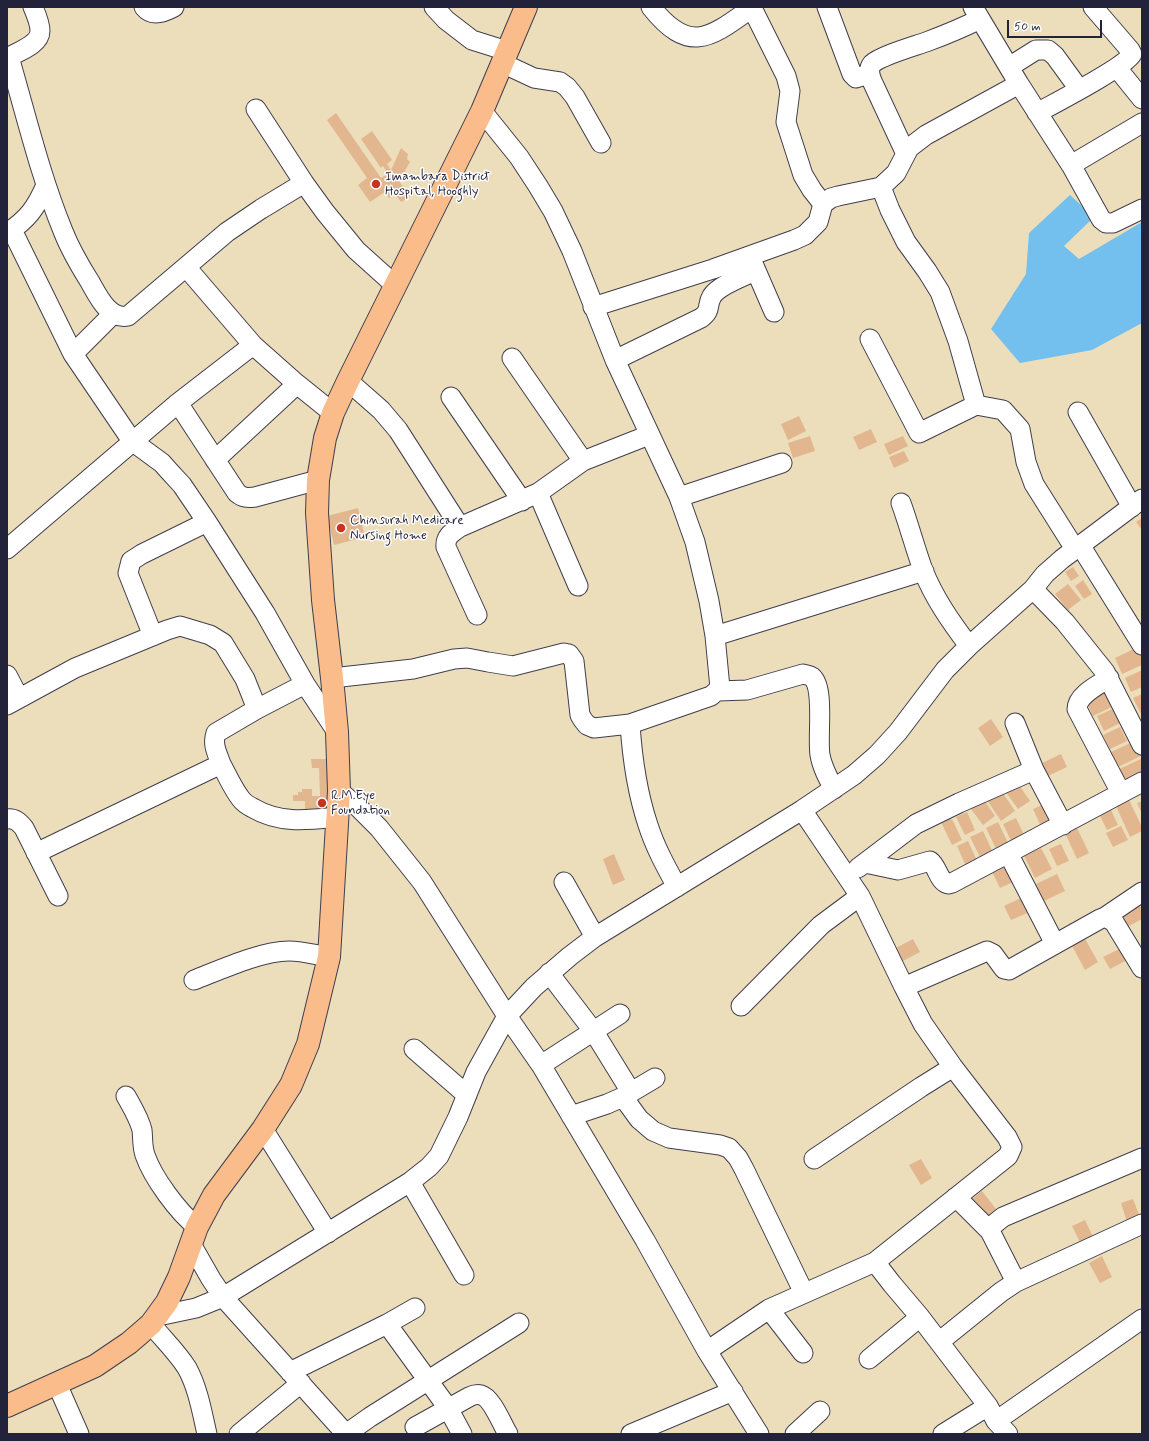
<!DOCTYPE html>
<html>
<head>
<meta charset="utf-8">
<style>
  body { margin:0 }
  #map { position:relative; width:1149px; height:1441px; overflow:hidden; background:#eddebb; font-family:Mynerve,sans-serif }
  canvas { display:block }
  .frame { position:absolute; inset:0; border:8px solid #22223b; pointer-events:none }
  .scale { position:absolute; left:1007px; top:20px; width:95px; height:18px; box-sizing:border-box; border:2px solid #22223b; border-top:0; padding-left:5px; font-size:12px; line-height:14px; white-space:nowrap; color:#22223b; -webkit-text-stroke:3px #fff; paint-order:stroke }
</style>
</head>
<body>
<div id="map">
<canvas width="1149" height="1441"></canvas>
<div class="frame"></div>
<div class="scale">50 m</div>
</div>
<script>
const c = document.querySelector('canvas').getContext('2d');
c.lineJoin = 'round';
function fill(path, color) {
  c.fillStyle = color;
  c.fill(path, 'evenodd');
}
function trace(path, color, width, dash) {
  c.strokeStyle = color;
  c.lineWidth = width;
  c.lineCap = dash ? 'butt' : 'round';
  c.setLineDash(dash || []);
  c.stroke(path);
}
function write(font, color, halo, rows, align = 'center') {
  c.font = font + ' Mynerve,sans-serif';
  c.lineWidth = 3;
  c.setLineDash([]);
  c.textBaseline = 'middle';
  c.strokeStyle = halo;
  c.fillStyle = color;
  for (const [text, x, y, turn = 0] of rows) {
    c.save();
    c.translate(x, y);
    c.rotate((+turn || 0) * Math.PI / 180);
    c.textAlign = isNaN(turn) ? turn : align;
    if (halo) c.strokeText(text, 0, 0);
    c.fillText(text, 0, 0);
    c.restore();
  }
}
const water = new Path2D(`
  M1070 195 1094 217 1064 246 1079 259 1142 222V323L1092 350 1020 363 991 329 1026 274 1029 233Z`);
const building = new Path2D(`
  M336 113 381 178 388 174 383 166 381 168 361 139 372 131 392 160 387 164 391 170 401 148 408 154 407 159 410 162 399 181 410 197 401 202 395 194 389 198 385 192 370 202 358 185 367 178 327 120Z
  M799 416 806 431 788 440 781 424Z
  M871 429 877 442 859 450 853 437Z
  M810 436 815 451 793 458 788 443Z
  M903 436 908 446 889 455 884 444Z
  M904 451 909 461 894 468 889 457Z
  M358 508 365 537 334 545 327 516Z
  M1142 518V530L1136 522Z
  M1073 567 1079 576 1071 581 1065 572Z
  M1083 580 1092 594 1084 599 1075 586Z
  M1068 584 1081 600 1068 610 1055 594Z
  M1138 647 1142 657V665L1122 674 1115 658Z
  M1142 670V687L1131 692 1125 678Z
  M1110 687 1118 704 1093 716 1085 699Z
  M1142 694V714H1141L1133 698Z
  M1119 706 1126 720 1104 731 1097 716Z
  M991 719 1003 737 990 746 978 728Z
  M1120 727 1127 741 1110 749 1103 735Z
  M1135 741 1141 756 1118 767 1111 752Z
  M1061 754 1067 767 1046 777 1040 764Z
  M311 759H329L330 809H305V801H293V795H298V792H302V789H312V796H320L319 768H312Z
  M1141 759 1142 762V779L1126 787 1117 770Z
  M1017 782 1030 801 1018 809 1005 791Z
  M1001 790 1015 811 1001 821 987 800Z
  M984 800 995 816 983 825 971 809Z
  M1129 800 1142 827V831L1130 837 1116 806Z
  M1142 801V814L1137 803Z
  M1044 804 1054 826 1043 831 1033 809Z
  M1111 810 1118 825 1107 830 1100 816Z
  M967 812 975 830 965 835 956 817Z
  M950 817 951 820 952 819 962 840 952 845 940 820Z
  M1016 818 1027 841 1014 847 1003 824Z
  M998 822 1011 849 999 855 986 828Z
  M1121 826 1128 840 1113 847 1106 833Z
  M1077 828 1089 853 1077 859 1065 833Z
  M983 831 996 859 984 865 970 837Z
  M968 841 980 867 969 873 957 846Z
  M1061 844 1069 861 1057 866 1049 849Z
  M1041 848 1052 869 1035 878 1024 856Z
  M614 854 625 880 613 885 603 859Z
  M1007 859 1017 880 1000 888 990 868Z
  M1057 874 1065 891 1044 901 1036 884Z
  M1023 897 1030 912 1011 920 1004 906Z
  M1138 902 1142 910V919L1127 927 1119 913Z
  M1084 937 1098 962 1085 970 1071 944Z
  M913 939 920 952 901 962 894 949Z
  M1125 946 1131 958 1110 969 1103 957Z
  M921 1159 932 1178 921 1185 909 1165Z
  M982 1191 996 1209 986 1217 972 1199Z
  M1133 1199 1141 1220 1128 1225 1121 1203Z
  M1085 1220 1096 1243 1083 1248 1072 1226Z
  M1102 1256 1112 1277 1100 1283 1089 1263Z`);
const minor = new Path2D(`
  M144 7C152 17 165 12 174 7
  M434 7 446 20 472 40 507 51
  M651 7C690 56 711 37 753 7
  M827 7 852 74 856 78 869 74
  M973 7 1019 84 1071 165 1101 219 1106 223H1113L1142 209
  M752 8 786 76 790 91 786 122 803 175 812 190 823 204
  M9 57C26 115 40 175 63 231 70 249 80 266 90 282 98 296 109 320 128 316L227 232 261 209 304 183
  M7 58C17 52 40 45 40 31 40 23 36 14 33 7
  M502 63 534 78 560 82 567 87 575 97 601 143
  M1009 67 1036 50H1048L1055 56 1079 89
  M1117 68 1142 99
  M256 109 304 183 325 212 356 250 396 286
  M482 111 519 157 538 186 553 211 572 251 615 360 679 497 695 542 709 601 715 636 720 688 711 696 630 724C632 755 638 795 648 825 655 847 666 867 677 887
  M1037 113C1055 103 1125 67 1132 54L1130 50 1093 7
  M906 154 872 81C870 76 868 69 872 64 880 56 915 46 926 42 945 35 962 28 980 19
  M1071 165 1142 123
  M881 187 890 210 906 242 927 271 940 292 958 341 976 405
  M12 230 73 354
  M7 233C28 219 36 208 46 185
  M751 259 774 312
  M186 267 253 345 297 384 333 413
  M593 307 713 269 794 240 805 235 818 222 823 204 831 198 838 196 881 187 896 173 909 148 926 135 1019 84
  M113 314 73 354 132 441 162 463 170 472 182 485 207 522 265 613 305 684 337 732
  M870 339 919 433 976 405 1003 410 1020 429 1026 462 1034 484 1075 549
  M512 358 583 461
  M615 360 701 318C712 310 706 306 712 296 719 285 743 277 755 271
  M348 381 381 410 398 430 460 527 538 493 583 461 649 435
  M451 397 522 501
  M178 403 237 493C243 498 248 498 255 497L318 480
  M1078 412 1132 507
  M215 460 297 384
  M538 493 578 586
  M679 497 782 463
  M901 503C909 525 915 548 923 570 934 598 951 622 969 646
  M460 527C451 533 445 537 446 547L477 615
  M1080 545 1142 645
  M7 549 178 403 253 345
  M1033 589 1065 622 1105 672 1142 745
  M153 636 128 573 131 561 142 554 207 522
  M715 636 924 571
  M7 675 19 698
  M332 678 413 669 454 659 467 658 488 662 513 666 564 653 569 654 574 661 580 715 583 720 587 725 594 728 630 724
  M1109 678C1098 685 1077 695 1077 709L1121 793
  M718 691 747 690 803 674C806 675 809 675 812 677 825 688 817 737 820 755 822 767 828 778 834 789
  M7 705 75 668 167 630 180 626 210 635 223 643 245 679 257 709
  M1015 723 1034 770 1063 825
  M221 764C217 753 212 744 216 733L257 709 305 684
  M339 791 359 808 379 828 422 882 507 1016 541 1065 645 1240 707 1351 759 1434
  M7 819C15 818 19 822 24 828L58 896
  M36 853 221 764C227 775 233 789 241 799 244 803 249 806 253 808 280 824 308 820 338 817
  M1008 853 1055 944
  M865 863 898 870 930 861C938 867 938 881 948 884L952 883 1142 782
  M858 868 916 824 959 803 1034 770
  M564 882 595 937
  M1105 917 1142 892
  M549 973 594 1032 631 1092
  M194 980C220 970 261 951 289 951 303 951 316 955 329 957
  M904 987 987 951 993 954 1004 969 1009 970 1100 919 1105 917 1114 922 1117 927 1142 968
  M741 1006 821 925 860 896
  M414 1049 467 1095
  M541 1065 620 1014
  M126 1096C132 1107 139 1118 142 1130 143 1138 142 1146 145 1155 153 1178 178 1212 197 1227
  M623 1097 639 1119 653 1131 669 1138 720 1145 729 1148 738 1158 744 1169 804 1293
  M571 1116 607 1104 623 1097 655 1078
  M263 1129 328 1233
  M814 1159 921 1087 953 1067
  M410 1182 464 1275
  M956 1197 990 1231 1016 1282
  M990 1231 993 1225 1003 1217 1142 1158
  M191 1244 211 1279 223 1297 346 1434
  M875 1262 892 1284 920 1317 988 1406 996 1421 1008 1434
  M769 1309 803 1353
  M158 1316 196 1308 223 1297 410 1182 429 1167 439 1156 458 1117 476 1072 507 1016 534 987 570 956 595 937 802 810 854 775 877 755 898 732 945 670 969 646 1033 589 1045 574 1062 559 1142 499
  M151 1324C163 1339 177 1352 187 1368 198 1388 202 1412 207 1434
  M387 1324 448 1408 462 1434
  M939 1342 1001 1292 1016 1282 1142 1224
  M707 1351 769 1309 875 1262 1008 1156 1012 1147 1007 1137 953 1067 923 1024 904 987 860 896 802 810
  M869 1359 920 1317
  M290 1372 387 1324 415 1308
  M57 1384 79 1434
  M996 1421 1142 1319
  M415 1427 469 1397C473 1395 477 1394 481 1395 492 1398 502 1424 508 1434
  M239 1434 301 1383
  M346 1434 370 1417 519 1323
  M631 1434 733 1391
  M795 1434 820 1411
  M943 1434 988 1406`);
const major = new Path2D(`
  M7 1406 95 1366 129 1343 151 1324 167 1302 179 1277 197 1227 214 1195 263 1129 291 1085 308 1044 329 957 339 791 337 732 332 678 323 600 317 513 318 480 325 438 333 413 348 381 482 111 526 7`);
const markers = [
  [376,184,5,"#c8321e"],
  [341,528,5,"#c8321e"],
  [322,803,5,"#c8321e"]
];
const poiNames = [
  ["Imambara District",385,177],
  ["Hospital, Hooghly",385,192],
  ["Chinsurah Medicare",350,521],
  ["Nursing Home",350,536],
  ["R.M.Eye",331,796],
  ["Foundation",331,811]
];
fill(water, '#73bfed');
fill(building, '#e2b78f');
trace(minor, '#403e4e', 21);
trace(major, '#403e4e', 24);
trace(minor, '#fff', 19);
trace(major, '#f9bc8a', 22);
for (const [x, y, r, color] of markers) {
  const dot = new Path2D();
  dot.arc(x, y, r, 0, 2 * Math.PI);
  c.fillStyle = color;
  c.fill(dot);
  trace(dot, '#fff', 1.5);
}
write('13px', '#22223b', '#fff', poiNames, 'left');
</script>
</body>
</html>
